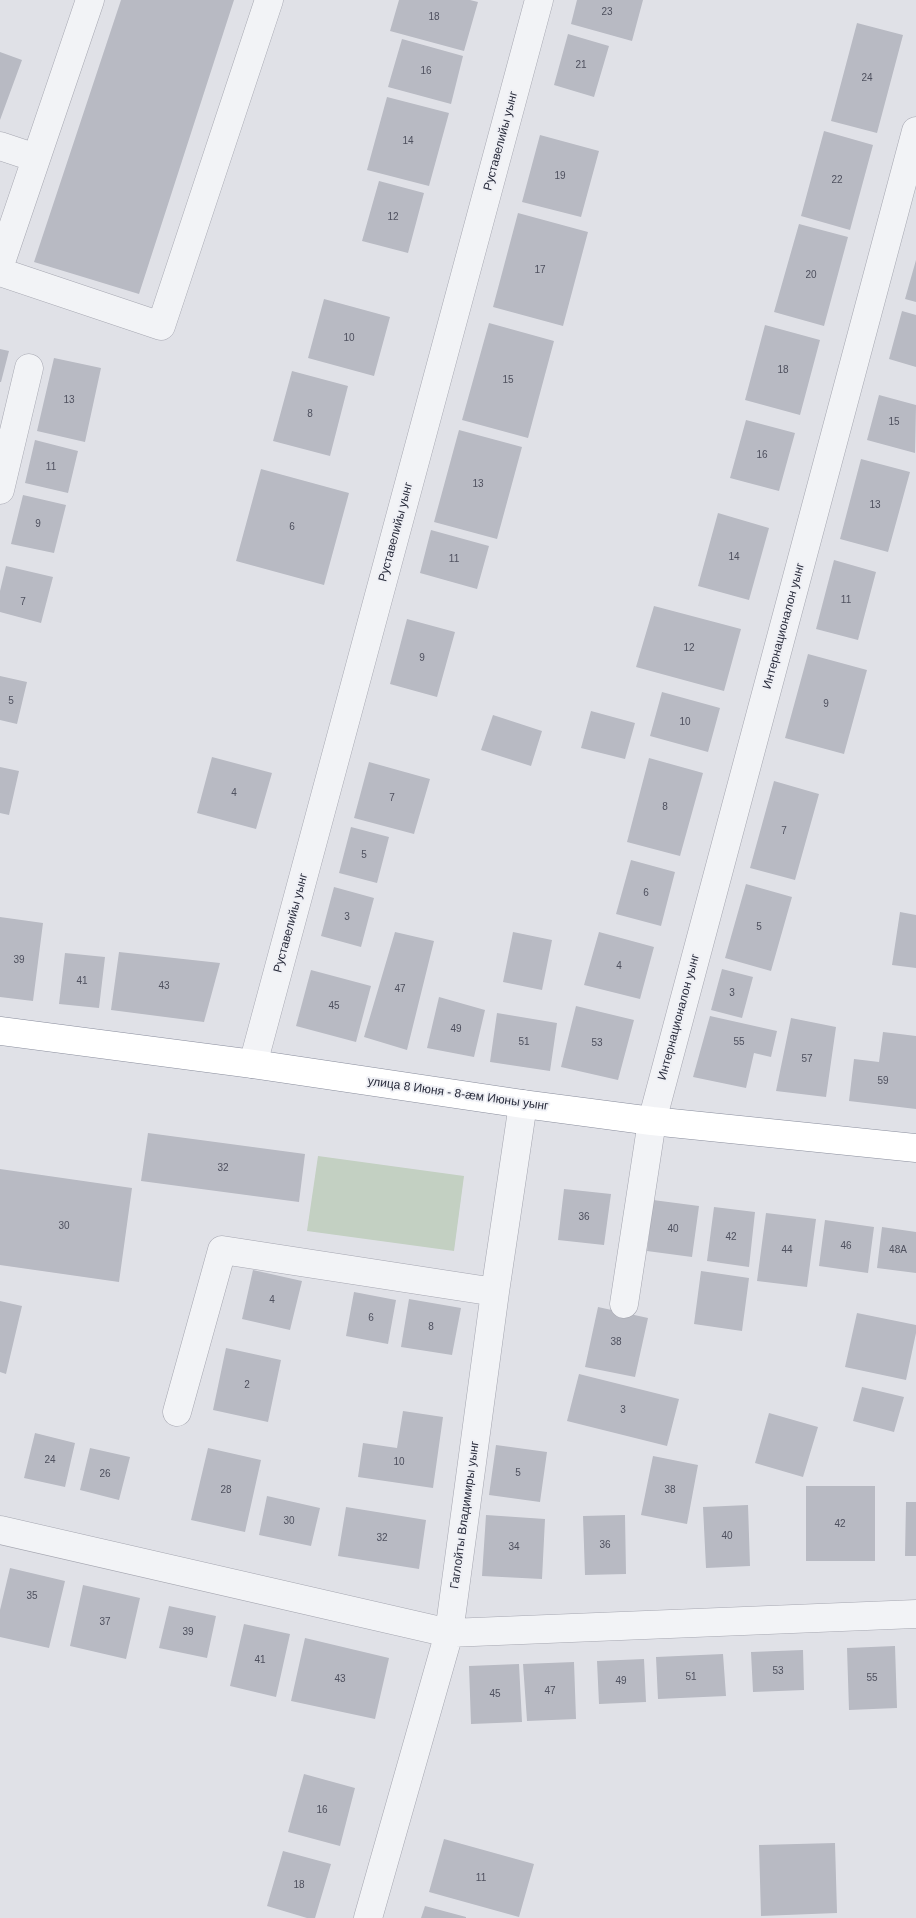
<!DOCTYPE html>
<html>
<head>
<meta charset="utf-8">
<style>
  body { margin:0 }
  canvas { display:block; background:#e0e1e7 }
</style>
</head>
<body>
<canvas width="916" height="1918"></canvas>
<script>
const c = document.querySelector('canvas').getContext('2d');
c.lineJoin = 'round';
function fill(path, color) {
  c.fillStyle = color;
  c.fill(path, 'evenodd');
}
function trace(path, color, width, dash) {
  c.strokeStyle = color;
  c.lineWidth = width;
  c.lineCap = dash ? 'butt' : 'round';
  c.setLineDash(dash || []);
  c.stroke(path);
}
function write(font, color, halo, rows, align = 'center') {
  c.font = font + ' Helvetica,sans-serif';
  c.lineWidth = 4;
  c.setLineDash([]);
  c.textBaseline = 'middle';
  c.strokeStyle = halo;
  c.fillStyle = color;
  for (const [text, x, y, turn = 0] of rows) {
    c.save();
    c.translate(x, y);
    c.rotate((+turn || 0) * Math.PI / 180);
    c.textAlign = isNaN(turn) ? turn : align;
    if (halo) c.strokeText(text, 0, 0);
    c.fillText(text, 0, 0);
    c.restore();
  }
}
const green = new Path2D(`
  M318 1156 464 1176 454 1251 307 1231Z`);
const building = new Path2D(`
  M121 0H234L139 294 34 262Z
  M399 0H470L478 2 464 51 390 31Z
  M577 0H643L632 41 571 24Z
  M857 23 903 35 877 133 831 121Z
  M568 34 609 46 594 97 554 85Z
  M402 39 463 56 451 104 388 87Z
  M0 52 22 60 0 120Z
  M387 97 449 113 429 186 367 170Z
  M824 131 873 145 850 230 801 216Z
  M540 135 599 151 581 217 522 202Z
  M379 181 424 193 408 253 362 241Z
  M518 213 588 232 563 326 493 307Z
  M799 224 848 237 824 326 774 312Z
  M916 260V302L905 299Z
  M324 299 390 317 374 376 308 358Z
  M902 311 916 315V367L889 359Z
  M489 323 554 341 528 438 462 420Z
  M765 325 820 340 800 415 745 400Z
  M0 349 9 351 1 382H0Z
  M54 358 101 368 85 442 37 431Z
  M292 371 348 386 330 456 273 441Z
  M879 395 916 405 915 453 867 440Z
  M746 420 795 433 779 491 730 478Z
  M459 430 522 447 497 539 434 522Z
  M35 440 78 451 68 493 25 483Z
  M861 459 910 472 888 552 840 539Z
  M261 469 349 493 324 585 236 561Z
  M23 495 66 505 54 553 11 544Z
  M718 513 769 528 749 600 698 586Z
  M431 530 489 546 477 589 420 573Z
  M834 560 876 572 858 640 816 629Z
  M6 566 53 577 41 623 0 612V591Z
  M654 606 741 629 724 691 636 667Z
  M407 619 455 632 437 697 390 684Z
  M808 654 867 670 844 754 785 738Z
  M0 676 27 682 17 724 0 720Z
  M662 692 720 708 708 752 650 736Z
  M591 711 635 723 625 759 581 748Z
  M493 715 542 731 531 766 481 750Z
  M212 757 272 773 256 829 197 813Z
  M649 758 703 773 680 856 627 842Z
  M369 762 430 779 414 834 354 818Z
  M0 767 19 771 9 815 0 813Z
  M774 781 819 794 795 880 750 868Z
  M351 827 389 837 377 883 339 873Z
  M631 860 675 872 661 926 616 914Z
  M746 884 792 897 771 971 725 958Z
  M334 887 374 898 361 947 321 936Z
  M900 912 916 915V968L892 965Z
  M0 917 43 923 33 1001 0 997Z
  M395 932 434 941 407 1050 364 1037Z
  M513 932 552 940 542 990 503 982Z
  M599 932 654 947 640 999 584 985Z
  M119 952 220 963 204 1022 111 1010Z
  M65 953 105 957 99 1008 59 1004Z
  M722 969 753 977 742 1018 711 1010Z
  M311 970 371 986 356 1042 296 1026Z
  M439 997 485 1010 474 1057 427 1048Z
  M576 1006 634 1020 618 1080 561 1067Z
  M497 1013 557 1023 550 1071 490 1062Z
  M710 1016 777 1031 771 1057 754 1053 746 1088 693 1077Z
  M791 1018 836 1027 826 1097 776 1091Z
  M883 1032 916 1036V1109L849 1101 854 1059 879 1062Z
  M148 1133 305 1154 299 1202 141 1181Z
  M0 1169 132 1188 119 1282 0 1265Z
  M564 1189 611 1194 604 1245 558 1240Z
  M653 1200 699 1206 692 1257 647 1251Z
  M714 1207 755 1212 749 1267 707 1261Z
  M766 1213 816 1219 807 1287 757 1281Z
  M825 1220 874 1227 868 1273 819 1266Z
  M882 1227 916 1232V1273L877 1268Z
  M253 1270 302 1281 290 1330 242 1319Z
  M701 1271 749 1278 742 1331 694 1324Z
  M354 1292 396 1300 388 1344 346 1336Z
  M409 1299 461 1308 452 1355 401 1347Z
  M0 1301 22 1306 6 1374 0 1372Z
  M598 1307 648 1318 635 1377 585 1367Z
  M857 1313 916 1325V1333L906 1380 845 1367Z
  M226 1348 281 1360 268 1422 213 1410Z
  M579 1374 679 1399 667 1446 567 1421Z
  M862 1387 904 1397 894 1432 853 1421Z
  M403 1411 443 1417 433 1488 358 1477 363 1443 397 1448Z
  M769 1413 818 1427 803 1477 755 1463Z
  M35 1433 75 1443 65 1487 24 1478Z
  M496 1445 547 1452 540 1502 489 1495Z
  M90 1448 130 1457 119 1500 80 1490Z
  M208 1448 261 1460 245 1532 191 1520Z
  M653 1456 698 1465 687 1524 641 1515Z
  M806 1486H875V1561H806Z
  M267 1496 320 1508 311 1546 259 1535Z
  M906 1502H916V1556H905Z
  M748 1505 750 1566 706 1568 703 1507Z
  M346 1507 426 1520 419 1569 338 1556Z
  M486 1515 545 1519 542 1579 482 1576Z
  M625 1515 626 1574 585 1575 583 1516Z
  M10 1568 65 1581 49 1648 0 1637V1610Z
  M83 1585 140 1598 126 1659 70 1646Z
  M169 1606 216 1616 207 1658 159 1648Z
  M244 1624 290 1634 276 1697 230 1686Z
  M305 1638 389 1658 375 1719 291 1701Z
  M895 1646 897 1708 849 1710 847 1648Z
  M803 1650 804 1690 753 1692 751 1652Z
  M723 1654 726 1696 658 1699 656 1657Z
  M644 1659 646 1702 599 1704 597 1661Z
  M574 1662 576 1719 527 1721 523 1664Z
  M519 1664 522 1722 471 1724 469 1666Z
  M304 1774 355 1788 340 1846 288 1832Z
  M444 1839 534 1864 519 1917 429 1892Z
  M835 1843 837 1913 761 1916 759 1845Z
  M283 1851 331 1864 315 1918H307L267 1906Z
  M425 1906 466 1917V1918H421Z`);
const minor = new Path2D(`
  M0 146 36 158
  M0 265 90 0
  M0 272 161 326 269 0
  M0 490 29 368
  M253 1064 539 0
  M624 1304 652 1121 916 131
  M177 1412 222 1250 495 1292
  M0 1530 449 1633 916 1614
  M368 1918 449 1633 495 1292 523 1104`);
const highway = new Path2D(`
  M0 1031 253 1064 523 1104 652 1121 916 1148`);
const numberNames = [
  ["23",607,12],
  ["18",434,17],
  ["21",581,65],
  ["16",426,71],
  ["24",867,78],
  ["14",408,141],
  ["19",560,176],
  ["22",837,180],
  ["12",393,217],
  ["17",540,270],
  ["20",811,275],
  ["10",349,338],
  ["18",783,370],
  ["15",508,380],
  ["13",69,400],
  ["8",310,414],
  ["15",894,422],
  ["16",762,455],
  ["11",51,467],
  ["13",478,484],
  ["13",875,505],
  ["9",38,524],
  ["6",292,527],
  ["14",734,557],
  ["11",454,559],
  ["11",846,600],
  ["7",23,602],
  ["12",689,648],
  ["9",422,658],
  ["5",11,701],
  ["9",826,704],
  ["10",685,722],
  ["4",234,793],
  ["7",392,798],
  ["8",665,807],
  ["7",784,831],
  ["5",364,855],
  ["6",646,893],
  ["3",347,917],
  ["5",759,927],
  ["39",19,960],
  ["4",619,966],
  ["41",82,981],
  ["43",164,986],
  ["47",400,989],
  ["3",732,993],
  ["45",334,1006],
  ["49",456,1029],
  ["51",524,1042],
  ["55",739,1042],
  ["53",597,1043],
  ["57",807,1059],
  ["59",883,1081],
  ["32",223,1168],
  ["36",584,1217],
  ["30",64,1226],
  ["40",673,1229],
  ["42",731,1237],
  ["46",846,1246],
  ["44",787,1250],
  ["48А",898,1250],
  ["4",272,1300],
  ["6",371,1318],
  ["8",431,1327],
  ["38",616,1342],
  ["2",247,1385],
  ["3",623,1410],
  ["24",50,1460],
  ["10",399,1462],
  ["5",518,1473],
  ["26",105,1474],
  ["28",226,1490],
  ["38",670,1490],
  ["30",289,1521],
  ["42",840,1524],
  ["40",727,1536],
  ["32",382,1538],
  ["36",605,1545],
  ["34",514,1547],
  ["35",32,1596],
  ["37",105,1622],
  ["39",188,1632],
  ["41",260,1660],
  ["53",778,1671],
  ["51",691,1677],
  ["55",872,1678],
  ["43",340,1679],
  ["49",621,1681],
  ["47",550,1691],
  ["45",495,1694],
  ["16",322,1810],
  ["11",481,1878],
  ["18",299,1885]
];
const streetNames = [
  ["Руставелийы уынг",501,141,-75],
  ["Руставелийы уынг",396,532,-75],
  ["Интернационалон уынг",784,626,-75],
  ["Руставелийы уынг",291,923,-75],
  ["Интернационалон уынг",679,1017,-75],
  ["улица 8 Июня - 8-ӕм Июны уынг",458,1094,8],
  ["Гаглойты Владимиры уынг",465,1515,-82]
];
fill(green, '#c3d0c2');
fill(building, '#b8bac3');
trace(minor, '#a6a7b1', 29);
trace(highway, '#898d9c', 29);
trace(minor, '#f2f3f6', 28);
trace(highway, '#fff', 28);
write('10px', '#4e505e', null, numberNames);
write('12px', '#2a2d3d', '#eff0f5', streetNames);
</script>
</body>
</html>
